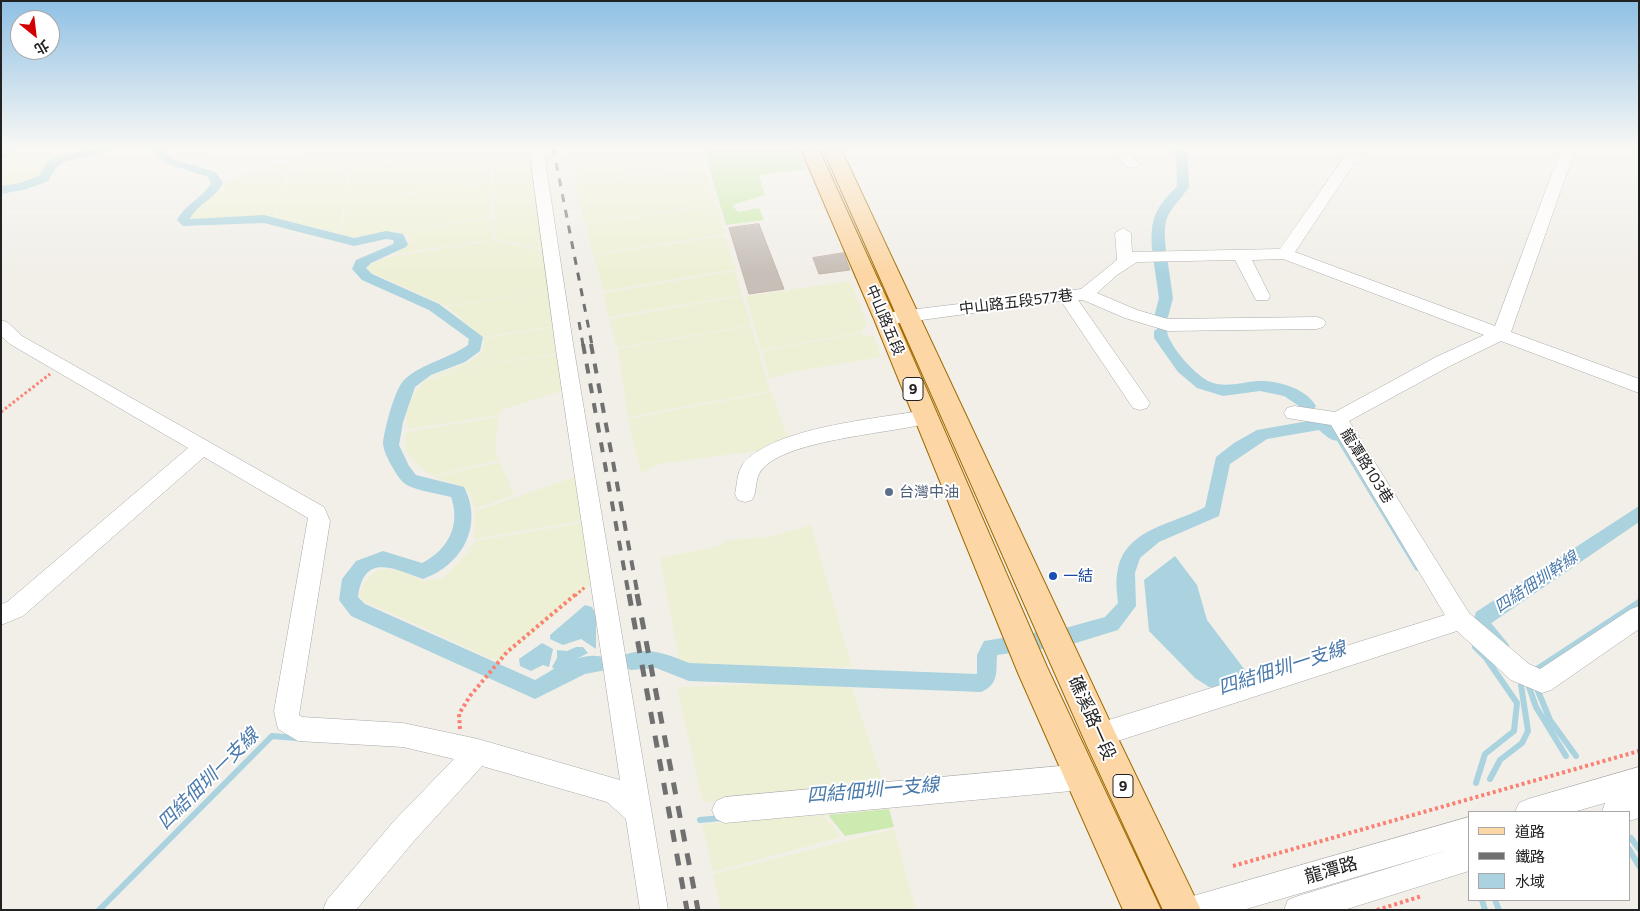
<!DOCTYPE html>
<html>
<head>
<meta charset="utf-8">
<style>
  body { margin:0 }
  #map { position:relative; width:1640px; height:911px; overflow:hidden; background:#f2efe9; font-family:Commissioner,"Noto Sans TC",sans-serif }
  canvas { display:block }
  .frame { position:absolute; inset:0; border:2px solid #222; pointer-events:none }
  .legend { position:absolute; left:1468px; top:811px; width:162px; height:90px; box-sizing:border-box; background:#fff; border:1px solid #a7a7a7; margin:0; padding:6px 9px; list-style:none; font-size:15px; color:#222 }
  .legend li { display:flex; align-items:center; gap:10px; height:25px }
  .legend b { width:25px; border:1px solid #a7a7a7 }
  .north { position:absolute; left:10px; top:10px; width:50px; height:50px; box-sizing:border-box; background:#fff; border:1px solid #a7a7a7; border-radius:50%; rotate:151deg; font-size:14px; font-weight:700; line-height:20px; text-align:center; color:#222 }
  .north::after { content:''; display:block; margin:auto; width:18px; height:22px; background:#d40000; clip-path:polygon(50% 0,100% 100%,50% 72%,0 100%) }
</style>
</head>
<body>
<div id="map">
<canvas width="1640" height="911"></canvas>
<div class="frame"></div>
<ul class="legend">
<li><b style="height:6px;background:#fcd6a4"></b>道路</li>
<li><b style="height:6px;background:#707070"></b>鐵路</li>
<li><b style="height:14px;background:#aad3df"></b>水域</li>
</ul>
<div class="north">北</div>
</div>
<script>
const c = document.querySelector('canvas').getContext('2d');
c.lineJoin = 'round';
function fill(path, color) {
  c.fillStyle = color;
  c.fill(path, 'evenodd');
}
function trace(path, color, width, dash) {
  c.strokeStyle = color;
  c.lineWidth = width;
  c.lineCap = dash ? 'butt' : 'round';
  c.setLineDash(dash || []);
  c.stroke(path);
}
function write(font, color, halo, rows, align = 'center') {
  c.font = font + ' Commissioner,"Noto Sans TC",sans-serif';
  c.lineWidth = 4;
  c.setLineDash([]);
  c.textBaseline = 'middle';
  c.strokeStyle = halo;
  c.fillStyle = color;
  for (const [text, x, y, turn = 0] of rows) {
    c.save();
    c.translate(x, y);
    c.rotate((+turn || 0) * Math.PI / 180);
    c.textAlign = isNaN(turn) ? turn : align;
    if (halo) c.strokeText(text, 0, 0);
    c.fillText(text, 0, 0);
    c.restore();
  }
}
const farmland = new Path2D(`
  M13 147H75L70 155 56 158 47 165 39 178 1 188V162Z
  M165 147H221L189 160 178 156Z
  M310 147H353L340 229 334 232 276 218 293 161Z
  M357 147H489L352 165Z
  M492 147H527L543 249 495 239Z
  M569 147H700L705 165 578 183Z
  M490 148 491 182 347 201 351 166Z
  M291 161 274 218 190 219 191 213 224 188 226 181Z
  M705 166 717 204 585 223 576 184Z
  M491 183V217L349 238 338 235 336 232 342 230 346 202Z
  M717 205 725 234 593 254 586 224Z
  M492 218 493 239 396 254 412 240 408 235 394 232Z
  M725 236 736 269 604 291 593 255Z
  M493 240 544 251 550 291 446 306 370 272 367 265 390 257Z
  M735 271 742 295 608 317 604 293Z
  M850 281 867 323 862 332 761 350 746 296Z
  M551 291 556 326 482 337 447 307Z
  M742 296 751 325 617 348 609 319Z
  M751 326 770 391 628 417 618 349Z
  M557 327 560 353 471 367 426 379 469 362 480 354 485 348 483 338Z
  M862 333 864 336 874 335 881 357 791 372 770 379 762 351Z
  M561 354 565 390 501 410 500 415 408 429 405 410 415 392 425 381 474 367Z
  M771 392 788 437 757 451 658 464 641 473 628 419Z
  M499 417 495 448 499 460 432 476 413 461 405 448 406 432Z
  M500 462 514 495 474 509 470 494 463 487 433 477Z
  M581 475 588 520 474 539 475 511Z
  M588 522 593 583 499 662 364 601 359 595 366 580 378 570 387 569 404 572 422 581 442 579 464 557 475 541Z
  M811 525 852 667H694L679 660 660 558 715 547 729 540 770 537Z
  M786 683 852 688 885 788 703 802 677 687Z
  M824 815 841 837 713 872 702 824Z
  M894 829 915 907 907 910H721L713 874Z`);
const grass = new Path2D(`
  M703 147H797L806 169 759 175 765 195 735 204 733 207 739 212 759 208 764 220 726 225Z
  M889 809 894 827 845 836 828 815Z`);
const water = new Path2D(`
  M1175 556 1197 585 1207 620 1248 674 1221 689 1209 687 1195 678 1149 631 1144 580Z
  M585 605 592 607 596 615V649L581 639 563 645 550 639V635Z
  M542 643 553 649 549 667 543 665 531 671 520 666 519 659Z
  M576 647H583L588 653 555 670 552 667 557 658V650L567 651Z`);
const streamFar1 = new Path2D(`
  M1337 436 1417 568`);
const stream = new Path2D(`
  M1483 618 1506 646
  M1484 620 1494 636
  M1475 647 1486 658 1517 703 1514 731 1485 754 1476 783
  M1537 669 1639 602
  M1529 687 1536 707 1566 756
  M1538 691 1550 720 1576 756
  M1490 779 1500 760 1522 743 1528 731 1521 685
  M700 820 722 818
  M1631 838 1639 849
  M1629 849 1639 866
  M1482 900 1485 910
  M1495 900 1499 910
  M99 910 272 736 296 738`);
const canal = new Path2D(`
  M3 147H15L5 158 1 159Z
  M98 147H117L115 149 64 162 56 168 48 181 27 189 1 194V186L20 183 39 176 47 163 56 157Z
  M147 147H160L173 159 216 172 223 183C215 199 197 204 190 219L264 215 354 238 386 231 403 234 408 244 406 247 371 263 366 268 372 274 439 304 483 337 480 351 465 362 431 375 415 387 403 422 399 445 409 466 416 475 464 487C484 526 462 565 423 579 393 569 364 552 358 597L365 604 535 680C555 669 582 649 606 658L609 664 606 670 585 674 535 699 351 616 339 600 342 579 356 561 383 551 422 563C448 550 461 525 451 497 440 494 412 490 404 483 397 477 383 453 383 443 384 431 395 387 405 379 423 363 448 359 468 345L469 339 429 310 362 280 352 269 356 260 391 245 394 243 393 240 386 239 354 246 264 223 183 226 177 220C185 204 203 198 211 183L208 177 165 163Z
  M1170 147H1182L1188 155 1189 187C1169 215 1162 212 1166 250L1162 253 1167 257 1173 298 1168 317 1161 322 1154 317 1159 298 1153 257 1157 254 1152 250C1150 218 1155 209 1177 186L1176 155Z
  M1161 326 1166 328C1168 332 1167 335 1169 338 1176 353 1194 373 1208 381 1225 389 1241 382 1258 381 1277 380 1306 388 1316 406L1313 410 1308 412 1284 396 1260 391 1223 396 1197 388 1178 372 1154 338V331Z
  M1318 415 1343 432 1345 436 1343 440C1332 443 1326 436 1319 430L1267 439 1230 464 1219 516 1159 542 1140 558 1135 573 1136 606 1118 630 1069 645 997 655C996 671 999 685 981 692L689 681 656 668 631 670 624 667 621 661 624 655C648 646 667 654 689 663L977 674V655L984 641 1069 627 1105 617 1118 603C1117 592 1115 580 1118 569 1126 528 1175 524 1205 507L1216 457 1234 443 1257 430 1308 421Z
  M1639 506V522L1490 624 1483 626 1476 624 1474 618 1476 612Z`);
const building = new Path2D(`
  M759 224 784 289 749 294 729 228Z
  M844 253 850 270 819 274 813 258Z`);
const pathFar1 = new Path2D(`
  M1 412 50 374
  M575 596 585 587`);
const path = new Path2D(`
  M460 729 459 714 470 696 507 652 576 594
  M1233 866 1639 751
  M1377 910 1422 896`);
const minor = new Path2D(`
  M529 147H543L574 350 668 910H640L626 819 607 802 482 766 414 841 356 910H323L327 900 394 821 454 759 403 747 298 741 278 729 274 711 308 518 204 457 23 616 1 625V604L7 602 188 448 10 344 1 336V320L7 322 22 336 324 507 330 521 299 715 302 717 403 723 478 739 620 780 556 350Z
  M1111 147H1125L1139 164 1137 167H1127Z
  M1351 147H1365L1295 252 1495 326 1562 147H1576L1511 332 1639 379V393L1501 341 1448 367 1349 421 1469 613 1529 664 1540 669 1631 609 1639 606V629L1551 690 1542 693 1511 680 1457 631 1099 747 1090 744 1086 735 1090 726 1099 723 1445 615 1331 425 1287 418 1284 413 1287 408 1294 406 1335 412 1436 357 1484 335 1283 259 1252 260 1270 296 1268 300H1256L1235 260 1137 262 1117 275 1097 293 1137 310 1168 319 1317 317 1323 319 1326 323 1323 327 1317 329 1168 331 1125 318 1083 300H1078L1150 403 1147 408 1140 410 1133 408 1061 301 885 325 879 323 876 319 879 315 885 313 1081 289 1117 260 1115 233 1123 228 1131 233 1132 252 1280 249Z
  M925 410 932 412 935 417 932 422C894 434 777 439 759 474 755 482 757 492 752 500L745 502 738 500 735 494C737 485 737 472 743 464 773 427 877 419 925 410Z
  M1082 764 1091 768 1095 777 1091 786 1082 790 725 823 716 819 712 810 716 801 725 797Z
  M1639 767V818L1629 821V812H1602L1605 803 1573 812H1515L1519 803 1528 799Z
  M1469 817V871L1344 910H1284L1288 900 1298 896 1448 850 1243 910H1179L1183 900 1193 896Z`);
const major = new Path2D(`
  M800 147H818L896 319 1047 667 1161 910H1123L1018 673 874 319Z
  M822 147H840L1111 724 1201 910H1163L1087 746Z`);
const railFar2 = new Path2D(`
  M553 147 592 345
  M579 322 583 345`);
const railFar1 = new Path2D(`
  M583 344 629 596
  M591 344 638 596`);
const rail = new Path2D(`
  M629 594 687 910
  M637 594 698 910`);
const markers = [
  [889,492,5,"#5c6f8a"],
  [1053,576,5,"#1a4fb4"]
];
const shields = [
  [913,389,20],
  [1123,786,20]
];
const shieldNames = [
  ["9",913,389],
  ["9",1123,786]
];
const streetNames = [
  ["中山路五段577巷",1016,302,-7],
  ["中山路五段",885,320,67],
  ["龍潭路103巷",1367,466,58]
];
const serviceNames = [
  ["台灣中油",899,492]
];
const transitNames = [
  ["一結",1063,576]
];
const waterNames = [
  ["四結佃圳幹線",1536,582,-34]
];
const nearStreetnames = [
  ["礁溪路一段",1092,718,66],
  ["龍潭路",1331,870,-16]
];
const nearWaternames = [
  ["四結佃圳一支線",1282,668,-18],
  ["四結佃圳一支線",208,779,-45],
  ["四結佃圳一支線",873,790,-5]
];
fill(farmland, '#eef0d5');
fill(grass, '#cdebb0');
fill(water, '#aad3df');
trace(streamFar1, '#aad3df', 5);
trace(stream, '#aad3df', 6);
fill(canal, '#aad3df');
fill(building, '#c7bfb8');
trace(building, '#c4b6ab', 1);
trace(minor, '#a9a9a9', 1);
trace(major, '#a06b00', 2);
trace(pathFar1, '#fa8072', 3, [2.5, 2.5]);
trace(path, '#fa8072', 4, [3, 3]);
fill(minor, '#fff');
fill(major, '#fcd6a4');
trace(railFar2, '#707070', 3, [8, 8]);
trace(railFar1, '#707070', 4, [10, 10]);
trace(rail, '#707070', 5, [12, 12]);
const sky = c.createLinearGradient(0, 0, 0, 274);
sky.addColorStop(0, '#8fc0e4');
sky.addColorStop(0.54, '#f9f8f5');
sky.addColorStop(1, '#f9f8f500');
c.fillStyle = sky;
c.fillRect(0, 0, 1640, 274);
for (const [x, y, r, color] of markers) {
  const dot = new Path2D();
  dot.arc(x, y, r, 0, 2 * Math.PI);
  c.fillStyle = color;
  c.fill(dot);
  trace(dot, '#fff', 2);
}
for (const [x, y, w] of shields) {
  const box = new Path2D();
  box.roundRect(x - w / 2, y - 11.5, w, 23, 4);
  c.fillStyle = '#fff';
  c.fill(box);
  trace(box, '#222', 1);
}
write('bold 14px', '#222', null, shieldNames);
write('15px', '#222', '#fff', streetNames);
write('15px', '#4e5e75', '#fff', serviceNames, 'left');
write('15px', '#164399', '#fff', transitNames, 'left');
write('italic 16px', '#4a7aab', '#fff', waterNames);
write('18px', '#222', '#fff', nearStreetnames);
write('italic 19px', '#4a7aab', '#fff', nearWaternames);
</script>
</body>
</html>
